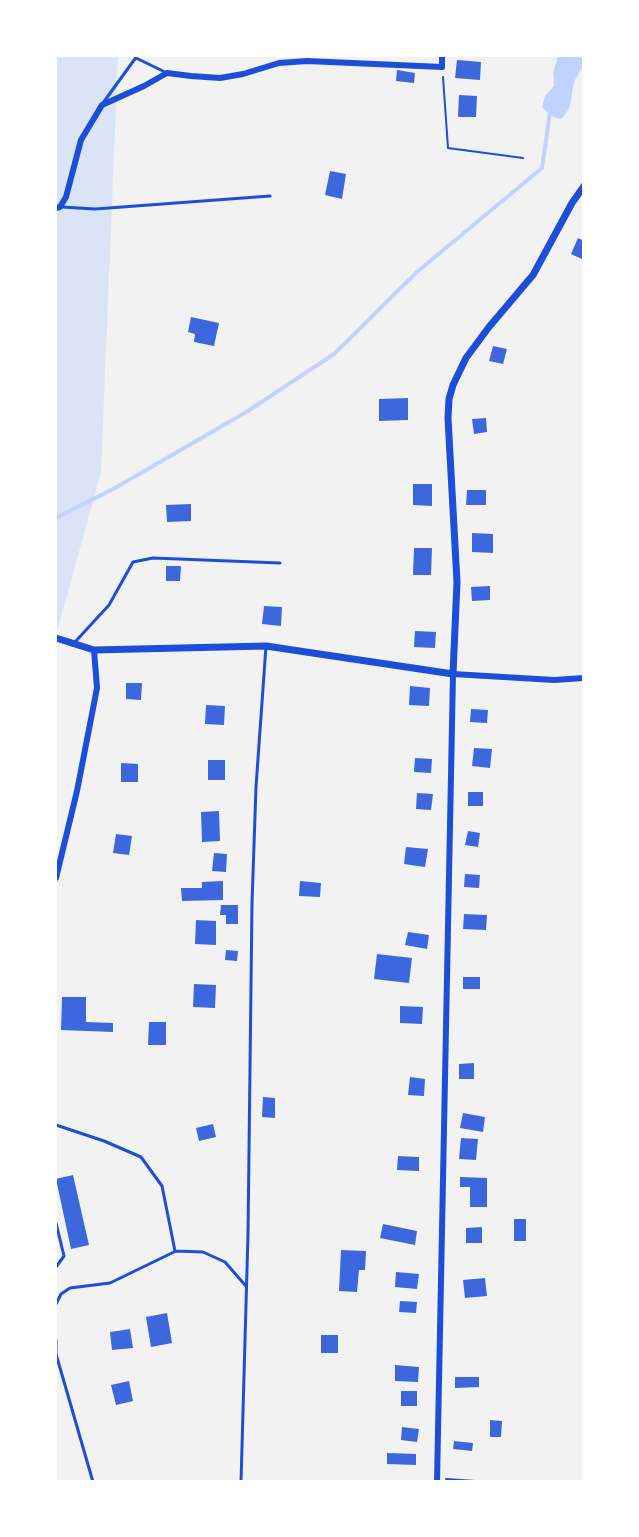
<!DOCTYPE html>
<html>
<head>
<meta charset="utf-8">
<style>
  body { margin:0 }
  #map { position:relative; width:639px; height:1537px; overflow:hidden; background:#f2f2f2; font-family:Barlow,sans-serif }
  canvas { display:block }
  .frame { position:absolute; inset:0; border:57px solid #fff; pointer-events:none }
</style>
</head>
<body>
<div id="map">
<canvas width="639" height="1537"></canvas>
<div class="frame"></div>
</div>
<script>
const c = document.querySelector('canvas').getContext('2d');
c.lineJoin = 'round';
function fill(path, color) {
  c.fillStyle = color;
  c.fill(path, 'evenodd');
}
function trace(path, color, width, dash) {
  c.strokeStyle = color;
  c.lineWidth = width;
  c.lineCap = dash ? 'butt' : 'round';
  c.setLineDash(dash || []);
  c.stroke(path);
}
const green = new Path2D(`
  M56 56H118L101 472 56 636Z`);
const water = new Path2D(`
  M558 56H584C584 56 584 65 583 65 581 72 576 76 574 83 570 97 574 107 561 119 553 118 548 113 542 107L545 96 554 86 553 73Z`);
const stream = new Path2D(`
  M56 518 115 488 248 411 334 354 417 272 542 168 550 112`);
const building = new Path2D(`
  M457 60 481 62 480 80 455 78Z
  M397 70 415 73 414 83 396 81Z
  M459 95 477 96 476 117H458Z
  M330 171 346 174 342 199 325 195Z
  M578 238 584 241V260L571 254Z
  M191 317 219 323 214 346 194 342 195 334 188 332Z
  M493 346 507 349 503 364 489 361Z
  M408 398V420L379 421V399Z
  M486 418 487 432 474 434 472 419Z
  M413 484H432V506L413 505Z
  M467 490H486V505H466Z
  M191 504V521L167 522 166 505Z
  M472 533 493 534V553L472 552Z
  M414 548H432L431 575H413Z
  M166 566H181L180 581H166Z
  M490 586V600L472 601 471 587Z
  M264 606 282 607 281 626 262 624Z
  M415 631 436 632 435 648 414 647Z
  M126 683H142L141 700 126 699Z
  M410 686 430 688 429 706 409 705Z
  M206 705 225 706 224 725 205 724Z
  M471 709 488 710 487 723 470 722Z
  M474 748 492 749 490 768 472 766Z
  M415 758 432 759 431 773 414 772Z
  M208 760H225V780H208Z
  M121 763 138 764V782H121Z
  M468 792H483V806H468Z
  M417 793 433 794 431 810 416 809Z
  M219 811 220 841 202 842 201 812Z
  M468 831 480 833 478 847 465 845Z
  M116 834 132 836 129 855 113 853Z
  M406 847 428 849 425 867 404 864Z
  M214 853 227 854 226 872 212 871Z
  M465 874 480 875 479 888 464 887Z
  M223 881V900L182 901 181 888H202V882Z
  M300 881 321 883 320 897 299 896Z
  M221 905H238V924H226V915H220Z
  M464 914 487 915 486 930 463 929Z
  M196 920 216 921V945L195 944Z
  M408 932 429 935 427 949 405 945Z
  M226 950 238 951 237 961 225 960Z
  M377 954 412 958 409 983 374 979Z
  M463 977H480V989H463Z
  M194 984 216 985 215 1008 193 1007Z
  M62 997H86V1022L113 1023V1032L61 1030Z
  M400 1006 423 1007 422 1024 400 1023Z
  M149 1022H166V1045H148Z
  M474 1063V1079H459V1064Z
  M410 1077 425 1079 424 1096 408 1095Z
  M263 1097 275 1098V1118L262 1117Z
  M463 1113 485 1117 483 1132 460 1128Z
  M213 1124 216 1137 199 1141 196 1128Z
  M461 1138 478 1139 476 1160 459 1159Z
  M398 1156 419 1157V1171L397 1170Z
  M73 1175 89 1245 71 1249 56 1179Z
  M460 1177 487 1178V1207H470V1187H460Z
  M514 1219H526V1241H514Z
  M383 1224 417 1231 415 1245 380 1238Z
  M482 1227V1243H466V1228Z
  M341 1250 366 1251 365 1270H359L357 1292 339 1291Z
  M396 1272 419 1274 417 1289 395 1287Z
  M485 1278 487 1296 465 1298 463 1280Z
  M400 1301 417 1302 416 1313 399 1312Z
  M167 1313 172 1343 151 1347 146 1317Z
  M130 1329 133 1348 112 1350 110 1332Z
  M321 1335H338V1353H321Z
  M395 1365 419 1367 418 1382 395 1381Z
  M455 1377H479V1387L455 1388Z
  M129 1381 133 1401 116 1405 111 1385Z
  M401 1391H417V1406H401Z
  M490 1420 502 1421 501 1437H490Z
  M402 1427 419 1429 417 1442 401 1440Z
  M454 1441 473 1443 472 1451 453 1449Z
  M387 1453 416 1454V1465L387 1464Z`);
const path = new Path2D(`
  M443 77 448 148 523 158
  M446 1479 490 1482`);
const service = new Path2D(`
  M136 58 165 72
  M103 103 137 56
  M62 207 95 209 270 196
  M75 642 109 605 133 562 153 558 280 563
  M56 1125 104 1141 141 1157 162 1186 175 1251
  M56 1223 64 1256 56 1267
  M56 1304 61 1294 70 1288 110 1283 176 1251 203 1252 225 1262 245 1285
  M56 1340V1354L93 1482
  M241 1482 248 1234 252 903 256 787 266 646`);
const minor = new Path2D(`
  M56 208 60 207 66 197 81 140 102 105 144 86 167 73 191 76 220 78 243 74 279 63 307 61 442 67V56
  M56 878 77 791 97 688 94 650
  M437 1482 453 674 554 680 584 678`);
const tertiary = new Path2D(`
  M56 638 94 650 266 646 453 674 457 582 448 418 449 399 453 385 466 358 489 327 533 275 572 203 584 186`);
fill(green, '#dbe4f7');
fill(water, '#bfd3fe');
trace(stream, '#bfd3fe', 4);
fill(building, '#3d67dc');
trace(path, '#1d4ed8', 2);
trace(service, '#1d4ed8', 3);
trace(minor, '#1d4ed8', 6);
trace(tertiary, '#1d4ed8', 7);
</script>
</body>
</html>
